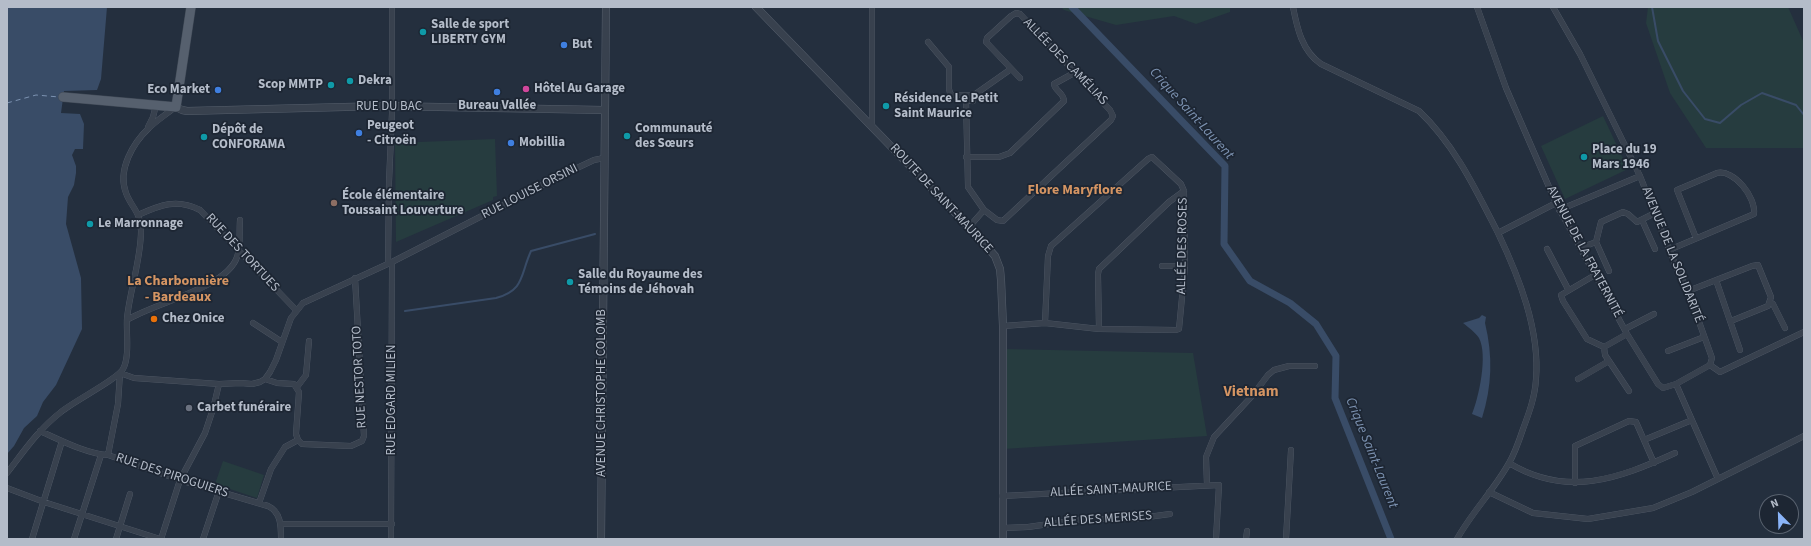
<!DOCTYPE html>
<html>
<head>
<meta charset="utf-8">
<style>
  body { margin:0 }
  #map { position:relative; width:1811px; height:546px; overflow:hidden; background:#242f3e; font-family:"Source Sans 3",sans-serif }
  canvas { display:block }
  .frame { position:absolute; inset:0; border:8px solid #b4bcc9; pointer-events:none }
  .north { position:absolute; left:1759px; top:494px; width:40px; height:40px; box-sizing:border-box; background:#1d2633; border:1px solid #59626f; border-radius:50%; rotate:337deg; font-size:11px; font-weight:700; line-height:16px; text-align:center; color:#b4bcc9 }
  .north::after { content:''; display:block; margin:auto; width:14px; height:18px; background:#8ab4f8; clip-path:polygon(50% 0,100% 100%,50% 72%,0 100%) }
</style>
</head>
<body>
<div id="map">
<canvas width="1811" height="546"></canvas>
<div class="frame"></div>
<div class="north">N</div>
</div>
<script>
const c = document.querySelector('canvas').getContext('2d');
c.lineJoin = 'round';
function fill(path, color) {
  c.fillStyle = color;
  c.fill(path, 'evenodd');
}
function trace(path, color, width, dash) {
  c.strokeStyle = color;
  c.lineWidth = width;
  c.lineCap = dash ? 'butt' : 'round';
  c.setLineDash(dash || []);
  c.stroke(path);
}
function write(font, color, halo, rows, align = 'center') {
  c.font = font + ' "Source Sans 3",sans-serif';
  c.lineWidth = 3.5;
  c.setLineDash([]);
  c.textBaseline = 'middle';
  c.strokeStyle = halo;
  c.fillStyle = color;
  for (const [text, x, y, turn = 0] of rows) {
    c.save();
    c.translate(x, y);
    c.rotate((+turn || 0) * Math.PI / 180);
    c.textAlign = isNaN(turn) ? turn : align;
    if (halo) c.strokeText(text, 0, 0);
    c.fillText(text, 0, 0);
    c.restore();
  }
}
const green = new Path2D(`
  M1061 7H1230V12L1196 24 1174 16 1116 25 1064 10Z
  M1648 7H1788L1804 43V148H1706L1670 93 1646 23Z
  M1603 116 1628 169 1565 199 1541 146Z
  M495 139 497 196 493 197V200L396 242 395 143Z
  M1003 349 1193 353 1207 436 1003 449Z
  M223 461 264 475 257 498 215 484Z`);
const water = new Path2D(`
  M7 7H107L101 79 97 90 64 91 61 113 80 114 84 124 83 149H75L72 155 76 166V173L74 185 68 197 66 224 81 278 82 329 56 385 43 402 37 416 24 428 14 446 7 454Z
  M1482 315 1486 317 1485 323C1493 356 1492 386 1482 418L1472 414C1479 397 1488 355 1479 338 1475 332 1468 327 1463 323L1479 318Z`);
const stream = new Path2D(`
  M1652 7 1658 41 1683 91 1705 119 1720 123 1741 105 1762 93 1796 105 1804 115
  M405 311 496 298C525 290 520 275 531 251L595 234`);
const canal = new Path2D(`
  M1072 7 1225 166 1224 244 1250 281 1290 303 1316 324 1336 356 1335 398 1391 539`);
const ferry = new Path2D(`
  M7 103 36 95 59 97`);
const minor = new Path2D(`
  M872 7V125
  M1293 7C1297 28 1302 51 1321 64L1419 111C1455 145 1476 190 1498 233
  M1477 7 1506 88 1556 203 1627 334 1658 384 1663 388 1676 384 1710 365 1712 358 1688 291 1677 269 1640 176 1580 54 1553 7
  M928 42 949 67V89L950 93 953 95H969L973 101
  M973 101 966 100 968 187 984 210 997 220 1003 221 1111 120 1113 116 1110 110 1020 14 1016 13 1011 16 987 38 986 42 1020 78
  M973 101 974 95 1011 69
  M148 127 153 117 156 105
  M966 157H999L1010 153 1064 101C1064 93 1055 91 1054 84L1074 73
  M1559 210 1640 176
  M138 215C160 205 177 198 200 210L296 310
  M1642 220 1655 249
  M969 227 984 210
  M1596 242 1609 271
  M1580 248 1596 242 1601 222 1623 212 1628 214 1637 222 1655 213
  M1547 249 1568 289
  M1669 250 1754 214C1756 197 1734 169 1717 173L1677 190 1696 238
  M388 263 389 182 392 113V7
  M1162 266H1185
  M1595 275 1561 295 1563 301 1587 339 1604 347
  M1716 280 1740 350
  M1688 291 1752 266 1758 265 1771 297 1768 306 1731 321
  M1770 302 1773 304 1785 328
  M127 320C154 303 227 288 237 257 241 247 239 232 240 220
  M253 323 282 342
  M1003 326 1045 323 1099 329 1176 330 1179 329 1185 266 1184 191 1181 184 1152 157 1148 159 1051 246 1048 256 1045 323
  M1099 329 1098 274 1099 269 1169 202 1184 191
  M1625 329 1654 314
  M1627 334 1604 347 1605 355 1629 391
  M1668 351 1704 337
  M1710 365 1720 372 1804 332
  M265 379 277 383 294 384 299 392 296 434 298 440 302 444 351 446 362 441 364 436 355 278
  M1578 379 1609 361
  M297 387 306 375 309 341
  M40 431C60 440 87 454 108 455L180 480 268 506C281 512 281 526 281 539
  M1644 440 1692 420
  M108 455 118 404 120 373 134 378 219 384 241 383 252 384 260 382 265 379 270 372 276 360 291 318 303 303 392 262 560 176 594 160 604 158
  M1509 463C1567 498 1618 479 1675 453
  M7 473C24 451 39 429 61 412 74 401 118 379 123 369 130 357 126 332 127 318 130 290 141 259 141 231 141 212 131 207 126 193 117 170 133 143 149 128 157 120 167 114 175 107
  M1718 479 1804 436
  M1575 483V446L1629 421 1636 422 1654 463
  M1207 485 1206 457 1214 437 1252 396 1268 375 1274 370 1289 366H1315
  M7 488 44 502 160 539
  M1489 492 1533 513 1588 519 1653 508 1692 492 1718 479 1676 384
  M1002 496 1219 485 1216 539
  M259 503 271 469 285 447 298 440
  M281 524H392
  M1003 528 1028 527 1085 519H1133L1170 514
  M32 539 62 441
  M74 539 101 455
  M116 539 130 494
  M161 539 180 480 205 433 213 409 219 384
  M203 539 219 491
  M391 539 392 262
  M1246 539 1247 531
  M1286 539 1291 450
  M1457 539C1472 512 1494 490 1509 463 1515 453 1519 441 1523 429 1529 413 1535 397 1536 379 1540 330 1519 277 1498 233L1556 203`);
const tertiary = new Path2D(`
  M756 7 969 227 995 256 1000 269 1001 280 1003 326V539
  M176 107 182 110 187 111 384 106 604 110
  M601 539 606 7`);
const primary = new Path2D(`
  M63 97 176 107 191 7`);
const markers = [
  [423,32,4,"#0f9aa8"],
  [564,45,4,"#3f7fe0"],
  [350,81,4,"#0f9aa8"],
  [331,85,4,"#0f9aa8"],
  [526,89,4,"#d1479c"],
  [218,90,4,"#3f7fe0"],
  [497,92,4,"#3f7fe0"],
  [886,106,4,"#0f9aa8"],
  [359,133,4,"#3f7fe0"],
  [627,136,4,"#0f9aa8"],
  [204,137,4,"#0f9aa8"],
  [511,143,4,"#3f7fe0"],
  [1584,157,4,"#0f9aa8"],
  [334,203,4,"#8d6e63"],
  [90,224,4,"#0f9aa8"],
  [570,282,4,"#0f9aa8"],
  [154,319,4,"#e8710a"],
  [189,408,4,"#6b7280"]
];
const poiNames = [
  ["Salle de sport",431,25],
  ["LIBERTY GYM",431,40],
  ["But",572,45],
  ["Dekra",358,81],
  ["Scop MMTP",323,85,"right"],
  ["Hôtel Au Garage",534,89],
  ["Eco Market",210,90,"right"],
  ["Résidence Le Petit",894,99],
  ["Saint Maurice",894,114],
  ["Bureau Vallée",497,106,"center"],
  ["Peugeot",367,126],
  ["- Citroën",367,141],
  ["Communauté",635,129],
  ["des Sœurs",635,144],
  ["Dépôt de",212,130],
  ["CONFORAMA",212,145],
  ["Mobillia",519,143],
  ["Place du 19",1592,150],
  ["Mars 1946",1592,165],
  ["École élémentaire",342,196],
  ["Toussaint Louverture",342,211],
  ["Le Marronnage",98,224],
  ["Salle du Royaume des",578,275],
  ["Témoins de Jéhovah",578,290],
  ["Chez Onice",162,319],
  ["Carbet funéraire",197,408]
];
const streetNames = [
  ["ALLÉE DES CAMÉLIAS",1065,62,46],
  ["RUE DU BAC",389,107],
  ["RUE LOUISE ORSINI",530,192,-27],
  ["ROUTE DE SAINT-MAURICE",941,199,47],
  ["ALLÉE DES ROSES",1183,246,-89],
  ["AVENUE DE LA FRATERNITÉ",1584,252,62],
  ["RUE DES TORTUES",242,253,47],
  ["AVENUE DE LA SOLIDARITÉ",1672,255,68],
  ["RUE NESTOR TOTO",360,377,-93],
  ["AVENUE CHRISTOPHE COLOMB",602,393,-90],
  ["RUE EDGARD MILIEN",392,400,-90],
  ["RUE DES PIROGUIERS",172,476,18],
  ["ALLÉE SAINT-MAURICE",1111,490,-3],
  ["ALLÉE DES MERISES",1098,520,-4]
];
const waterNames = [
  ["Crique Saint-Laurent",1191,114,48],
  ["Crique Saint-Laurent",1371,453,68]
];
const neighbourhoodNames = [
  ["Flore Maryflore",1075,191],
  ["La Charbonnière",178,282],
  ["- Bardeaux",178,298]
];
const quarterNames = [
  ["Vietnam",1251,393]
];
fill(green, '#263c3f');
fill(water, '#394c67');
trace(stream, '#394c67', 2);
trace(canal, '#394c67', 7);
trace(ferry, '#7c92b1', 1, [5, 4]);
trace(minor, '#565f6c', 6);
trace(tertiary, '#565f6c', 8);
trace(primary, '#414a57', 10);
trace(minor, '#38414e', 5.5);
trace(tertiary, '#38414e', 7);
trace(primary, '#56606e', 9);
for (const [x, y, r, color] of markers) {
  const dot = new Path2D();
  dot.arc(x, y, r, 0, 2 * Math.PI);
  c.fillStyle = color;
  c.fill(dot);
  trace(dot, '#1d2633', 1.5);
}
write('bold 13px', '#b4bcc9', '#1d2633', poiNames, 'left');
write('13px', '#b4bcc9', '#1d2633', streetNames);
write('italic 14px', '#7c92b1', '#1d2633', waterNames);
write('bold 14px', '#d59563', '#1d2633', neighbourhoodNames);
write('bold 15px', '#d59563', '#1d2633', quarterNames);
</script>
</body>
</html>
